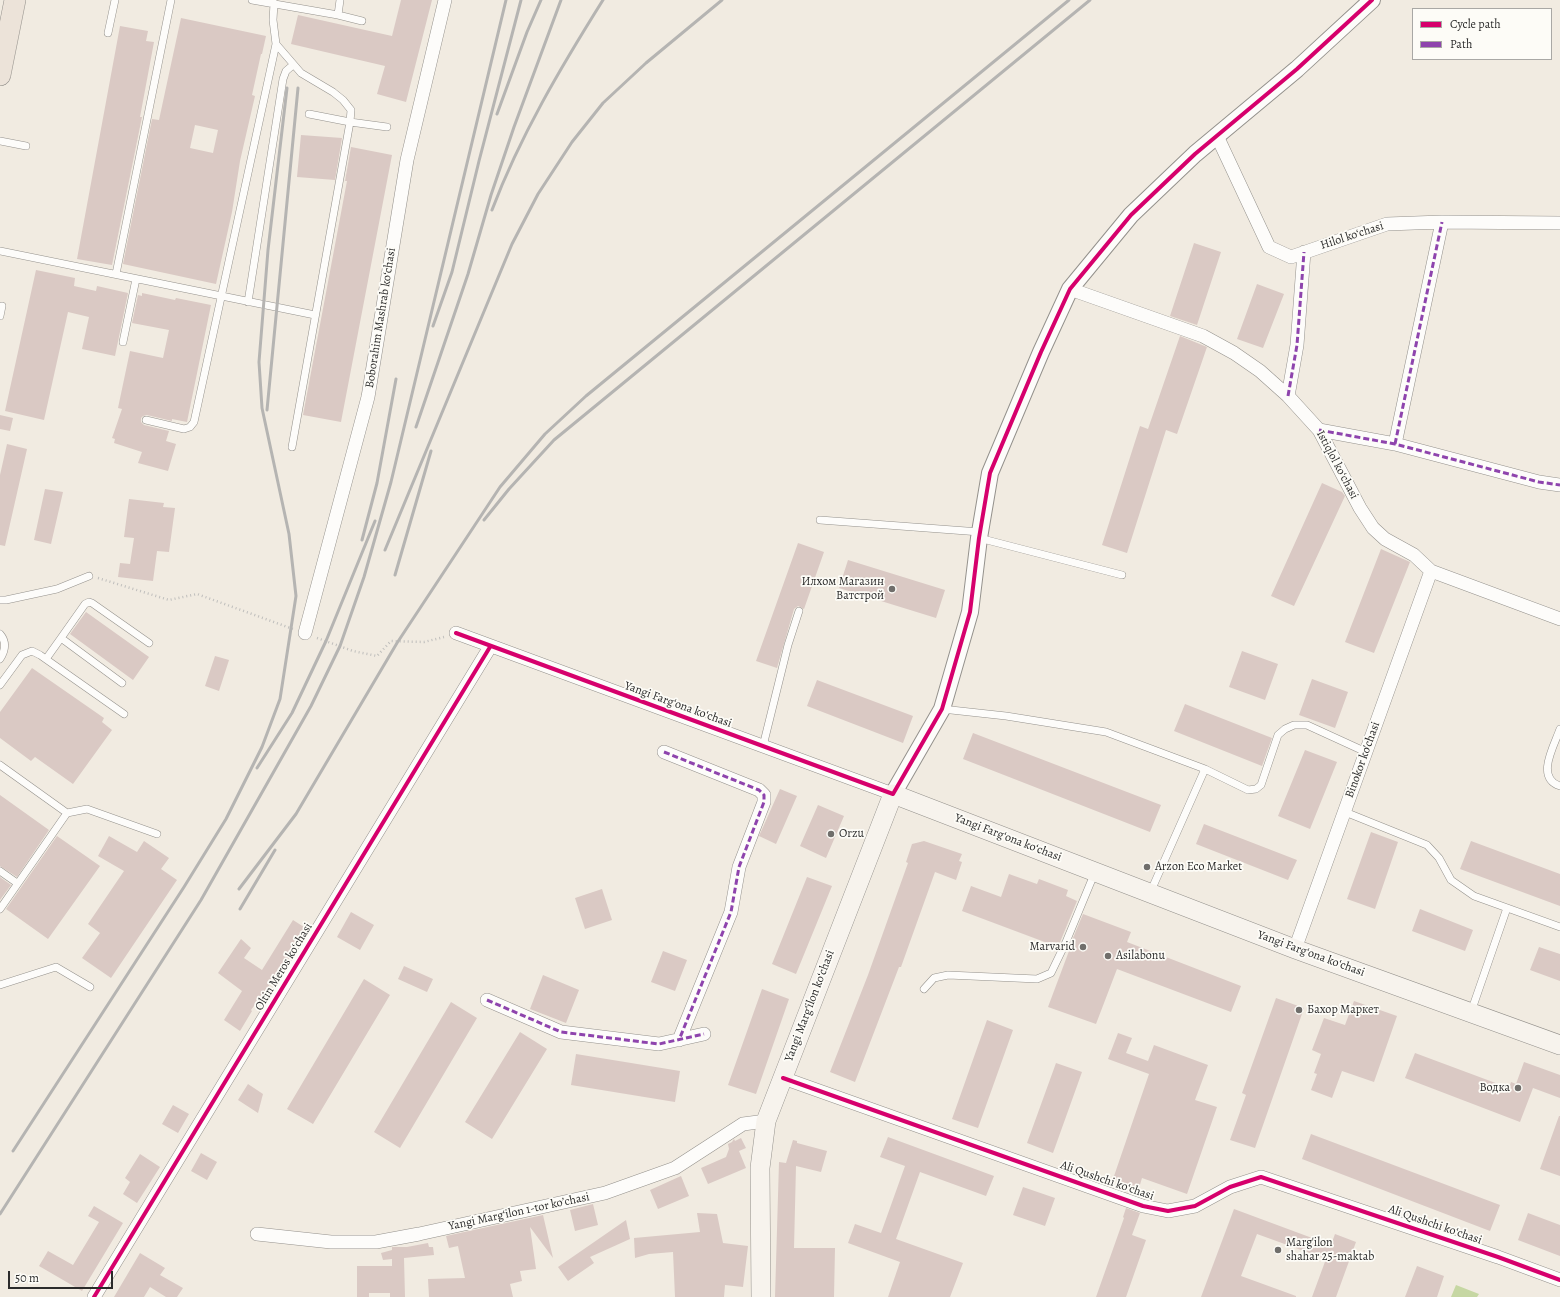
<!DOCTYPE html>
<html>
<head>
<meta charset="utf-8">
<style>
  body { margin:0 }
  #map { position:relative; width:1560px; height:1297px; overflow:hidden; background:#f1ebe1; font-family:Alegreya,serif }
  canvas { display:block }
  .legend { position:absolute; left:1412px; top:8px; width:140px; height:52px; box-sizing:border-box; background:#fdfcf7; border:1px solid #a9a8a5; margin:0; padding:5px 7px; list-style:none; font-size:12px; color:#2b2b2b }
  .legend li { display:flex; align-items:center; gap:8px; height:20px }
  .legend b { width:20px; border:1px solid #a9a8a5 }
  .scale { position:absolute; left:8px; top:1271px; width:105px; height:18px; box-sizing:border-box; border:2px solid #2b2b2b; border-top:0; padding-left:5px; font-size:12px; line-height:14px; white-space:nowrap; color:#2b2b2b; -webkit-text-stroke:3px #fdfcf7; paint-order:stroke }
</style>
</head>
<body>
<div id="map">
<canvas width="1560" height="1297"></canvas>
<ul class="legend">
<li><b style="height:5px;background:#d6006c"></b>Cycle path</li>
<li><b style="height:5px;background:#8e44ad"></b>Path</li>
</ul>
<div class="scale">50 m</div>
</div>
<script>
const c = document.querySelector('canvas').getContext('2d');
c.lineJoin = 'round';
function fill(path, color) {
  c.fillStyle = color;
  c.fill(path, 'evenodd');
}
function trace(path, color, width, dash) {
  c.strokeStyle = color;
  c.lineWidth = width;
  c.lineCap = dash ? 'butt' : 'round';
  c.setLineDash(dash || []);
  c.stroke(path);
}
function write(font, color, halo, rows, align = 'center') {
  c.font = font + ' Alegreya,serif';
  c.lineWidth = 3.5;
  c.setLineDash([]);
  c.textBaseline = 'middle';
  c.strokeStyle = halo;
  c.fillStyle = color;
  for (const [text, x, y, turn = 0] of rows) {
    c.save();
    c.translate(x, y);
    c.rotate((+turn || 0) * Math.PI / 180);
    c.textAlign = isNaN(turn) ? turn : align;
    if (halo) c.strokeText(text, 0, 0);
    c.fillText(text, 0, 0);
    c.restore();
  }
}
const green = new Path2D(`
  M1456 1285 1479 1294 1477 1297H1451Z`);
const building = new Path2D(`
  M401 0H432L406 102 377 94 385 66 291 44 298 15 392 36Z
  M181 18 266 36 262 54H261L252 95 255 96 240 161 232 212 216 284 123 264 152 119 159 120ZM195 125 218 130 213 153 190 148Z
  M120 26 148 31 146 41 154 42 140 117H142L112 265 77 259Z
  M301 135 342 138 335 180 297 177Z
  M351 147 392 155 341 422 303 415 347 181H345Z
  M1194 243 1221 252 1197 325 1170 316Z
  M36 270 75 278 74 286 96 291 97 286 128 293 115 356 82 349 89 317 68 312 44 420 5 411Z
  M1257 284 1284 294 1263 348 1237 339Z
  M142 293 175 300 176 298 211 305 187 422 172 419V421L147 415 143 416 141 418V422L144 425 169 431 166 441 176 444 168 471 138 463 142 452 114 443 115 439 112 438 122 409 118 408 130 351 163 358 169 330 132 323 138 295 142 296Z
  M1180 336 1207 347 1177 434 1166 430 1127 553 1102 545 1140 426 1148 429Z
  M0 415 13 418 10 431 0 429Z
  M7 444 27 449 5 546 0 545V475Z
  M1322 483 1342 492 1345 496 1294 606 1271 596Z
  M45 489 63 492 51 544 34 540Z
  M129 499 164 503 163 507 175 508 169 552 157 551 153 581 118 577 120 563 130 564 134 538 124 537Z
  M798 543 824 552 804 609 798 606 794 609 777 668 756 661Z
  M1381 549 1410 562 1374 653 1345 642Z
  M848 560 945 590 936 618 839 588Z
  M86 612 149 657 133 680 70 634Z
  M1242 651 1278 664 1265 700 1229 687Z
  M215 656 229 660 219 691 205 686Z
  M32 668 104 718 102 722 112 730 73 784 35 757 31 761 0 738V712Z
  M1312 679 1348 692 1335 728 1299 715Z
  M817 680 913 716 903 743 807 706Z
  M1185 704 1272 738 1262 766 1174 731Z
  M973 733 1161 805 1150 832 963 759Z
  M1305 750 1337 762 1310 829 1278 816Z
  M780 789 797 796 776 844 759 836Z
  M0 795 49 830 17 877 0 866Z
  M818 805 844 816 826 858 800 846Z
  M1204 824 1297 860 1288 880 1196 844Z
  M1371 832 1398 842 1375 909 1347 899Z
  M57 836 100 866 48 939 6 909Z
  M109 836 137 852 144 841 169 858 161 869 177 880 111 978 82 958 100 933 88 924 124 871 98 856Z
  M924 841 962 854 959 861 962 862 956 880 935 872 901 967H899L855 1082 830 1072 868 975 908 863 906 862 912 844Z
  M1471 841 1560 874V906L1460 869Z
  M1009 874 1037 884 1039 879 1068 890 1066 896 1077 901 1058 947 962 911 971 886 1001 897Z
  M0 877 11 885 0 900Z
  M807 877 832 886 796 974 772 964Z
  M602 889 612 920 585 929 575 898Z
  M1420 909 1473 930 1465 951 1412 931Z
  M351 912 374 925 360 950 337 937Z
  M1083 914 1131 932 1127 942 1241 986 1231 1012 1117 969 1096 1024 1048 1007 1069 951 1068 950Z
  M293 920 307 929 288 960 251 1010 252 1011 240 1031 224 1020 242 991 218 973 241 939 251 948 244 958 262 970Z
  M1539 947 1560 954V981L1530 970Z
  M663 951 687 960 675 991 651 982Z
  M404 966 433 979 427 992 398 979Z
  M543 975 579 990 566 1023 530 1009Z
  M364 979 390 995 313 1124 287 1109Z
  M762 989 789 999 756 1094 728 1085Z
  M1276 998 1304 1008 1255 1148 1230 1140 1246 1095 1242 1093Z
  M1354 1001 1397 1016 1374 1082 1342 1071 1332 1098 1311 1090 1317 1074 1314 1073 1321 1054 1312 1050 1324 1018 1345 1025Z
  M451 1002 477 1018 400 1148 374 1132Z
  M987 1020 1013 1030 978 1128 952 1119Z
  M520 1032 547 1049 492 1139 465 1122Z
  M1118 1033 1132 1038 1126 1053 1148 1061 1154 1045 1208 1065 1195 1100 1217 1107 1187 1194 1142 1178 1139 1188 1113 1179 1149 1074 1108 1059Z
  M1415 1053 1509 1088 1511 1082 1516 1084 1524 1062 1560 1075V1098L1533 1088 1520 1122 1405 1078Z
  M576 1054 680 1071 675 1102 571 1085Z
  M1056 1063 1082 1072 1053 1153 1027 1143Z
  M248 1084 263 1094 258 1113 238 1100Z
  M173 1105 189 1114 178 1133 162 1124Z
  M1559 1116H1560V1176L1540 1169Z
  M1311 1134 1500 1205 1490 1231 1302 1159Z
  M888 1137 994 1176 986 1196 920 1172 896 1239 963 1263 950 1297H888L900 1262 848 1243 855 1224 881 1233 905 1166 880 1157Z
  M741 1138 746 1148 739 1151 746 1168 708 1184 701 1168 726 1157 729 1149 728 1144 732 1142 734 1139 735 1141Z
  M793 1140 797 1141V1143L827 1151 821 1172 796 1166 794 1248H835L834 1297H775L779 1162 786 1163Z
  M201 1153 217 1162 207 1180 191 1171Z
  M140 1154 160 1167 137 1203 123 1194 130 1182 125 1178Z
  M681 1176 689 1196 658 1209 650 1190Z
  M1023 1187 1055 1198 1045 1226 1013 1215Z
  M593 1204 598 1225 575 1231 570 1210Z
  M94 1206 123 1223 82 1291 39 1266 48 1251 73 1265 99 1222 88 1216Z
  M1126 1208 1140 1213 1132 1235 1146 1240 1126 1297H1096L1124 1218 1123 1217Z
  M1234 1209 1331 1245 1335 1234 1356 1242 1336 1297H1312L1326 1259 1257 1234 1241 1276 1296 1296V1297H1201Z
  M697 1213 717 1214 723 1243 748 1246 743 1287 725 1285 724 1297H675L673 1252 649 1254 635 1258 634 1238 700 1232Z
  M1528 1213 1560 1225V1256L1518 1240Z
  M543 1215 553 1258 530 1227 536 1269 520 1271 522 1281 510 1284 513 1297H429L428 1279 465 1278 458 1246 449 1248 446 1236Z
  M626 1220 630 1239 590 1257 594 1263 568 1281 558 1267Z
  M428 1243 429 1247H433L434 1255 404 1258 405 1297H390V1293H369V1297H357V1266H392V1259L383 1260 381 1253 392 1250V1247H407Z
  M140 1253 165 1268 160 1275 183 1288 177 1297H166L150 1287 144 1297H114Z
  M1417 1266 1444 1276 1437 1297H1405Z`);
const path = new Path2D(`
  M98 578 169 600 197 594 293 629
  M317 638 353 651 377 656 391 641 424 642 444 637`);
const service = new Path2D(`
  M252 0 338 15 340 0
  M274 3 273 20 276 44 301 73 333 92 343 100 351 110 350 122 387 127
  M338 15 362 21
  M108 33 115 0
  M0 141 26 146
  M0 251 315 315
  M116 274 171 0
  M248 302 283 79 286 71 293 65
  M0 316 2 306
  M123 342 136 279
  M146 420 184 429 190 427 194 422 276 44
  M292 447 350 122 309 114
  M820 520 980 532
  M979 538 1122 575
  M0 600H6L57 589 89 576
  M0 634C7 642 5 651 0 659
  M61 638 85 604 89 602 92 603 149 643
  M46 659 61 638 122 683
  M0 685 22 655 32 651 40 655 124 714
  M942 709 1006 716 1106 732 1205 769 1248 790 1256 789 1261 785 1278 735 1285 729 1294 725H1307L1366 752
  M1560 729C1554 746 1535 778 1560 786
  M763 746 788 645 799 611
  M0 765 67 813 0 909
  M1345 812 1427 845 1439 858 1451 880 1474 896 1560 927
  M67 813 87 809 157 834
  M0 871 17 883
  M1150 893 1205 769
  M0 985 56 967 90 987
  M924 989 934 978 948 975 1037 979 1051 973 1066 942 1095 872
  M1471 1012 1507 908`);
const minor = new Path2D(`
  M1217 136 1269 247 1291 257 1387 224 1442 222 1560 223
  M1070 289 1203 336 1234 353 1260 371 1288 396 1319 430 1360 508 1373 528 1385 539 1414 555 1431 571 1560 619
  M1288 396 1297 345 1304 252
  M1319 430 1395 444 1539 482 1560 485
  M1395 444 1442 222
  M305 633 368 397 407 160 445 0
  M456 633 893 794
  M664 752 759 790 764 795V802L739 867 731 912 679 1040
  M1295 949 1431 571
  M487 1000 561 1032 659 1044 704 1034
  M783 1078 1143 1206 1168 1211 1195 1206 1230 1187 1261 1177 1498 1257 1560 1280
  M257 1234 331 1242H376L419 1234 605 1193 675 1168 743 1124 766 1121
  M94 1297 490 647`);
const tertiary = new Path2D(`
  M893 794 942 709 970 612 979 538 990 473 1041 352 1070 289 1131 215 1195 154 1297 69 1372 0`);
const secondary = new Path2D(`
  M761 1297 760 1168 766 1121 893 794 1295 949 1560 1045`);
const primary = new Path2D(`
  M0 75 15 0`);
const rail = new Path2D(`
  M497 114 527 32 541 0
  M492 210C520 136 561 67 603 0
  M433 326 452 272 479 161 521 0
  M267 410 298 88
  M416 427 468 274 491 195 514 127 561 0
  M484 520 509 489 554 440 1090 0
  M362 540 377 483 396 379
  M385 550 512 244 538 194 572 142 603 103 646 63 722 0
  M395 575 431 451
  M257 768 292 713 326 641 375 521
  M239 889 296 814 397 643 500 487 545 434 586 396 1069 0
  M240 909 275 850
  M13 1151 184 887 226 819 262 747 280 699 296 596 289 534 262 408 259 362 268 250 287 88
  M0 1214 201 900 311 706 340 646 364 577 391 482 506 0`);
const quiet = new Path2D(`
  M1288 396 1297 345 1304 252
  M1319 430 1395 444 1539 482 1560 485
  M1395 444 1442 222
  M664 752 759 790 764 795V802L739 867 731 912 679 1040
  M487 1000 561 1032 659 1044 704 1034`);
const cycleway = new Path2D(`
  M456 633 893 794 942 709 970 612 979 538 990 473 1041 352 1070 289 1131 215 1195 154 1297 69 1372 0
  M783 1078 1143 1206 1168 1211 1195 1206 1230 1187 1261 1177 1498 1257 1560 1280
  M94 1297 490 647`);
const markers = [
  [892,589,4,"#706e6b"],
  [831,834,4,"#706e6b"],
  [1147,867,4,"#706e6b"],
  [1083,947,4,"#706e6b"],
  [1108,956,4,"#706e6b"],
  [1299,1010,4,"#706e6b"],
  [1518,1088,4,"#706e6b"],
  [1278,1250,4,"#706e6b"]
];
const streetNames = [
  ["Hilol koʻchasi",1352,236,-18],
  ["Boborahim Mashrab koʻchasi",381,318,-81],
  ["Istiqlol koʻchasi",1337,465,62],
  ["Yangi Fargʻona koʻchasi",678,705,20],
  ["Binokor ko'chasi",1363,760,-70],
  ["Yangi Fargʻona koʻchasi",1008,838,21],
  ["Yangi Fargʻona koʻchasi",1311,954,20],
  ["Oltin Meros koʻchasi",284,967,-59],
  ["Yangi Margʻilon koʻchasi",810,1006,-69],
  ["Ali Qushchi koʻchasi",1107,1181,19],
  ["Yangi Margʻilon 1-tor koʼchasi",519,1212,-12],
  ["Ali Qushchi koʻchasi",1435,1225,19]
];
const poiNames = [
  ["Илхом Магазин",884,582,"right"],
  ["Ватстрой",884,596,"right"],
  ["Orzu",839,834],
  ["Arzon Eco Market",1155,867],
  ["Marvarid",1075,947,"right"],
  ["Asilabonu",1116,956],
  ["Бахор Маркет",1307,1010],
  ["Водка",1510,1088,"right"],
  ["Marg'ilon",1286,1243],
  ["shahar 25-maktab",1286,1257]
];
fill(green, '#c6d7a3');
fill(building, '#dac9c4');
trace(service, '#94918c', 8);
trace(minor, '#94918c', 14);
trace(tertiary, '#94918c', 18);
trace(secondary, '#94918c', 20);
trace(primary, '#94918c', 22);
trace(path, '#bfbebc', 2.5, [1, 3]);
trace(service, '#fdfcfa', 7);
trace(minor, '#fdfcfa', 13);
trace(tertiary, '#fdfcfa', 16);
trace(secondary, '#f7f3ed', 19);
trace(primary, '#ece3d9', 21);
trace(rail, '#b5b4b2', 3);
trace(quiet, '#8e44ad', 3, [6, 3]);
trace(cycleway, '#d6006c', 4);
for (const [x, y, r, color] of markers) {
  const dot = new Path2D();
  dot.arc(x, y, r, 0, 2 * Math.PI);
  c.fillStyle = color;
  c.fill(dot);
  trace(dot, '#fdfcf7', 1.5);
}
write('12px', '#2b2b2b', '#fdfcf7', streetNames);
write('12px', '#2b2b2b', '#fdfcf7', poiNames, 'left');
</script>
</body>
</html>
